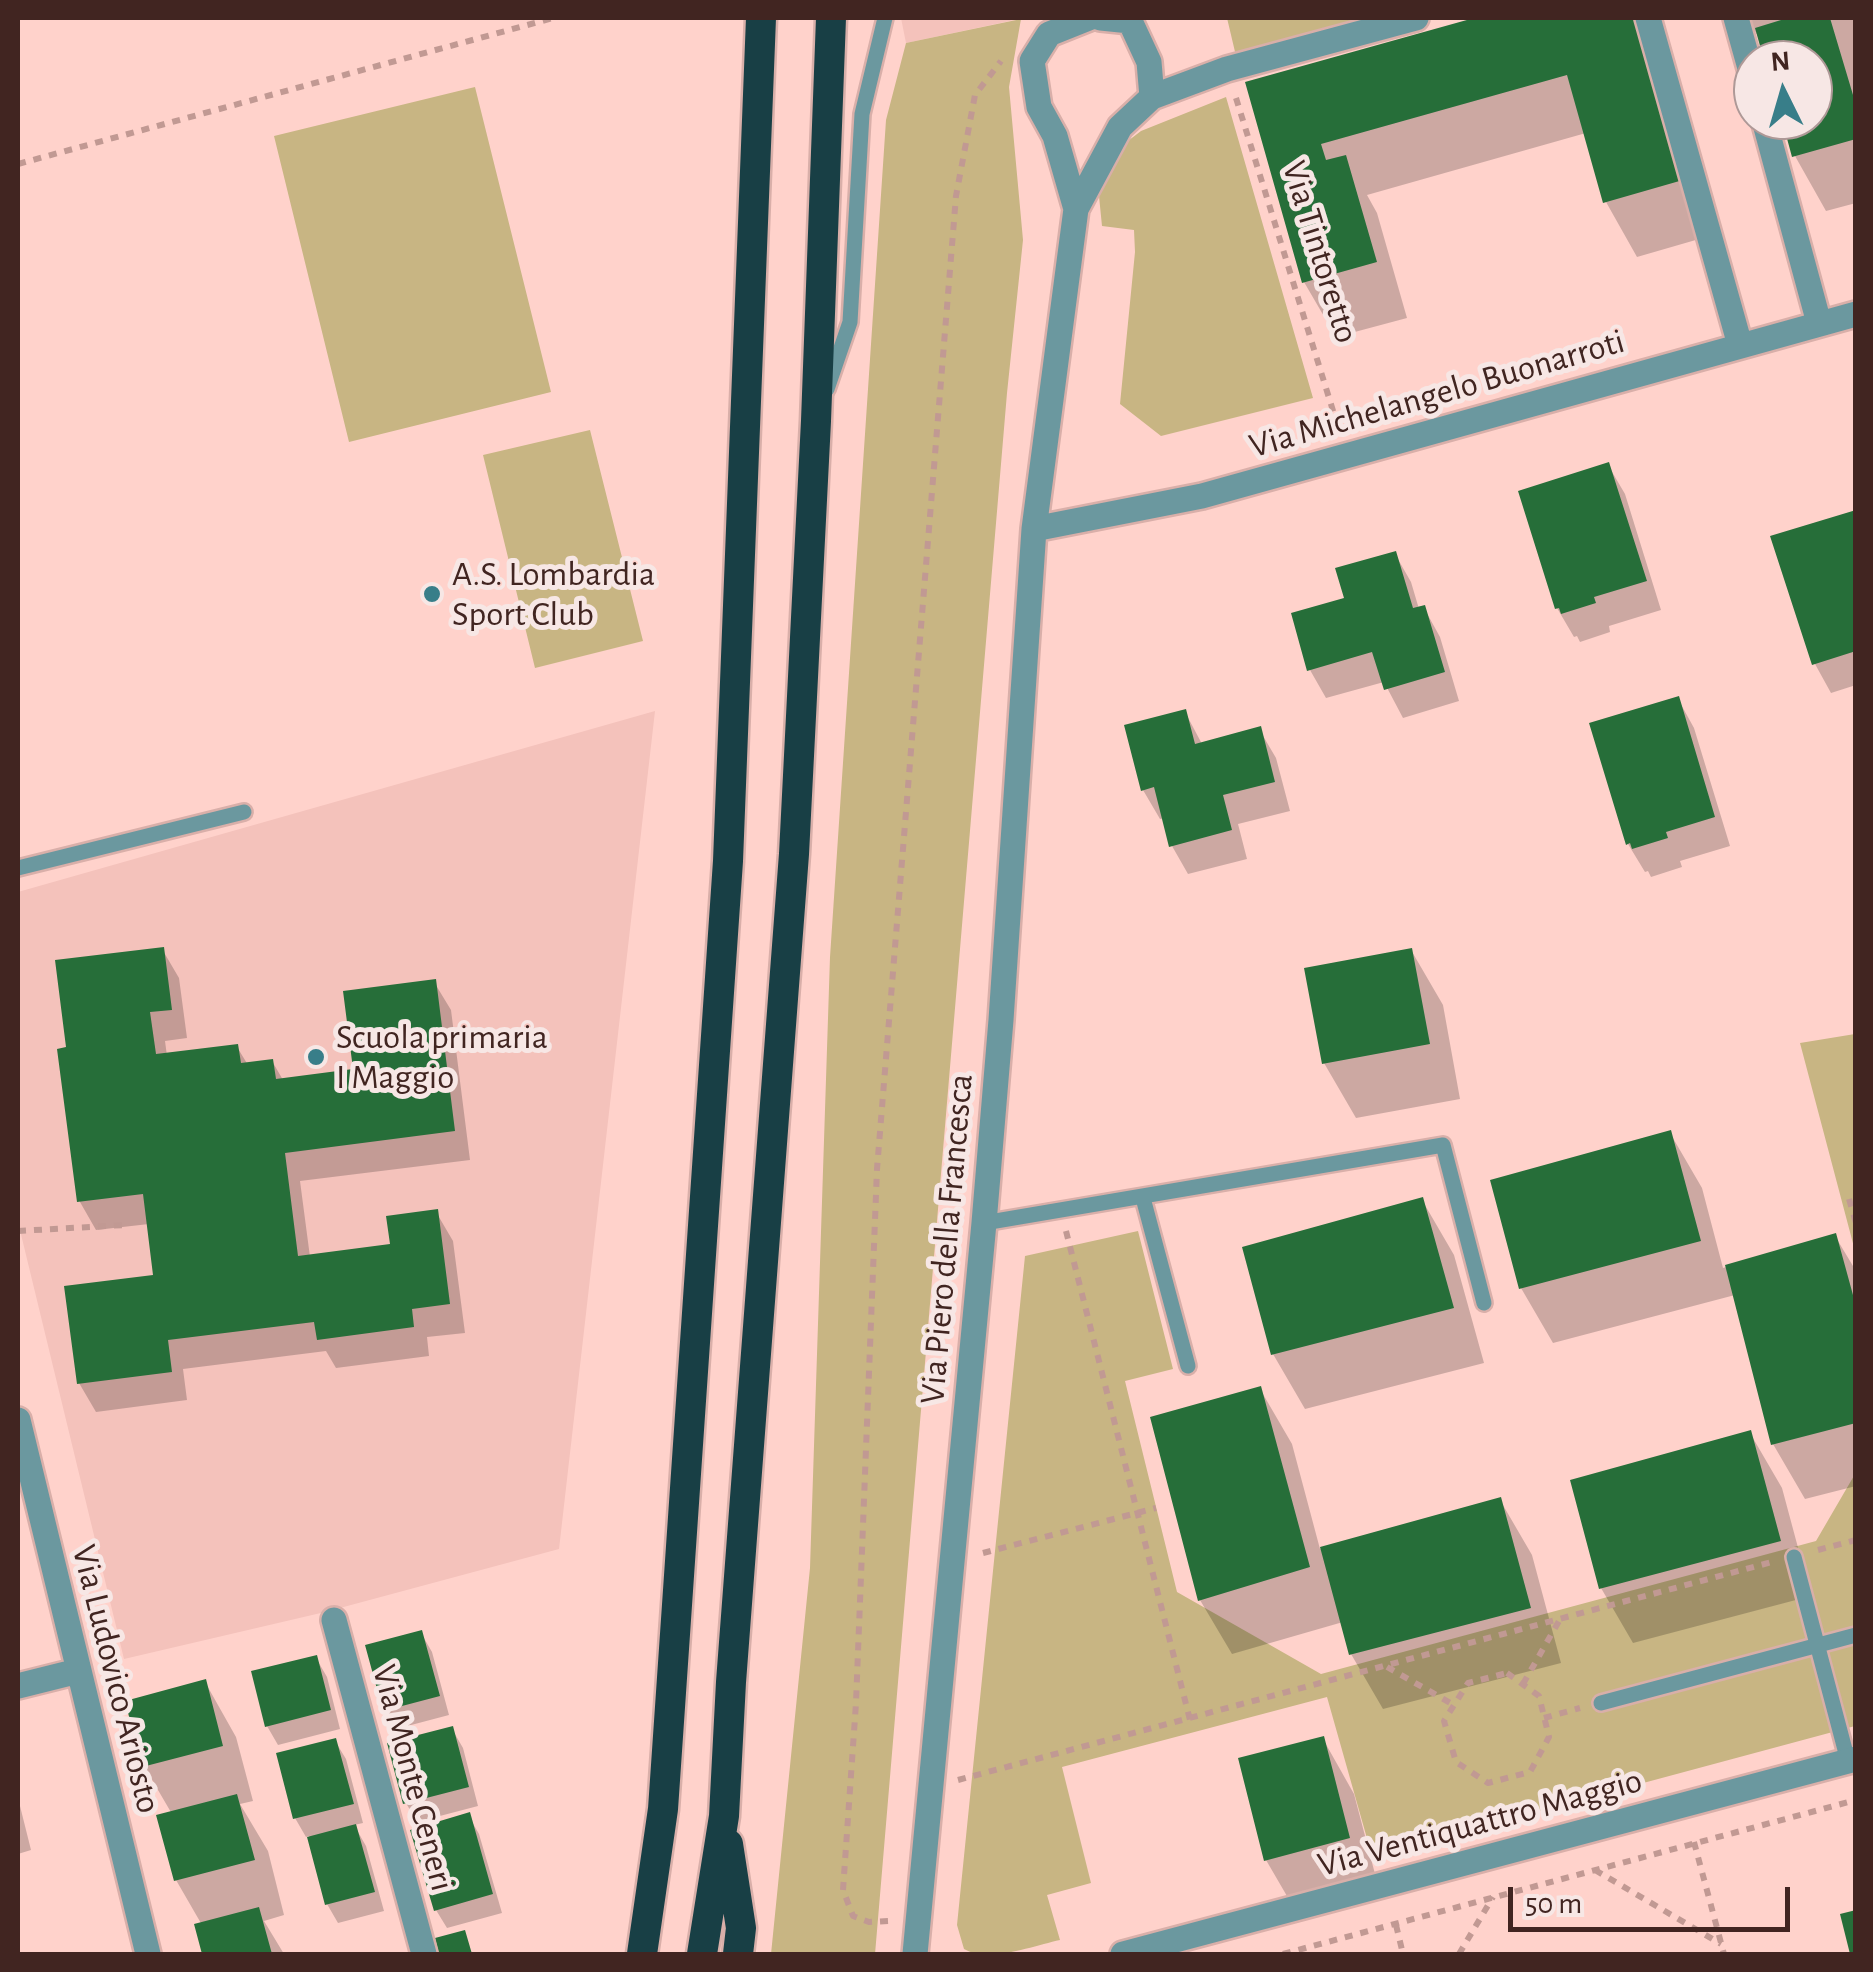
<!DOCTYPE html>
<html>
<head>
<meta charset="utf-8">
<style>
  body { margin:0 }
  #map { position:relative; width:1873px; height:1972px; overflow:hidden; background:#ffd2cb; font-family:"Alegreya Sans",sans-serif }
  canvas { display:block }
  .frame { position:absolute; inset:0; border:20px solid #412521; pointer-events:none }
  .north { position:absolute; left:1733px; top:40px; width:100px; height:100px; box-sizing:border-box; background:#f7e7e5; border:2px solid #ae9997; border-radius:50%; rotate:355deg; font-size:28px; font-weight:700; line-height:40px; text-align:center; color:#412521 }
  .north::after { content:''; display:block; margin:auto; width:35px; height:45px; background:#387e89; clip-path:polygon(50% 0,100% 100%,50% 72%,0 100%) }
  .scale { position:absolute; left:1508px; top:1887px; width:282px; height:45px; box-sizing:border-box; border:5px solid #412521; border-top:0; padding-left:12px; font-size:30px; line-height:35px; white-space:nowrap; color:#412521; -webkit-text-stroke:8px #f7e7e5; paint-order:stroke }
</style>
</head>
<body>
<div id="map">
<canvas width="1873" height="1972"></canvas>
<div class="frame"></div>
<div class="north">N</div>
<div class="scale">50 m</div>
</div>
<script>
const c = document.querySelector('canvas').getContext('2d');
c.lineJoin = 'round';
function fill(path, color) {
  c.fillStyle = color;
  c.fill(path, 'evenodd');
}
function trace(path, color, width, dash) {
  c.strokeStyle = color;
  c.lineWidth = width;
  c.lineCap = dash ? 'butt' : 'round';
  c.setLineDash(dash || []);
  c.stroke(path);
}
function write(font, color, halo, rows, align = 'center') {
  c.font = font + ' "Alegreya Sans",sans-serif';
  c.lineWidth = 10;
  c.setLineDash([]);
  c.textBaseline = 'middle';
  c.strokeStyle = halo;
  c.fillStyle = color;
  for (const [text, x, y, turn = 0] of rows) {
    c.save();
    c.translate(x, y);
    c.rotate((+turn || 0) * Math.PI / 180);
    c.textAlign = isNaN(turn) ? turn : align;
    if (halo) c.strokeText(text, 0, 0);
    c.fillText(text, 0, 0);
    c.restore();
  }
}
const built = new Path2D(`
  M901 18H1024L906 43Z
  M655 711 559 1549 325 1612 124 1659 18 1222V892Z`);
const green = new Path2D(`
  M1227 18H1380L1236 56Z
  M1021 19 1009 87 1023 240 1007 393 875 1954H771L810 1568 830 957 886 120 906 43Z
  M475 87 551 392 349 442 274 136Z
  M1226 97 1313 398 1161 436 1120 404 1135 252 1134 230 1102 226 1098 186 1120 147 1141 131Z
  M590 430 643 641 535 668 483 455Z
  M1855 1034H1856L1855 1251 1800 1043Z
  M1138 1231 1173 1369 1125 1381 1177 1592 1321 1674 1816 1541 1855 1474V1726L1372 1856 1327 1697 1062 1767 1091 1883 1047 1895 1060 1940C1033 1946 988 1963 964 1949L957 1925 1025 1256Z`);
const shadow = new Path2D(`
  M1483 18H1646L1713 235 1637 257 1606 202 1586 133 1367 195 1377 213 1407 318 1336 337 1304 282 1248 84Z
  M1747 18H1856V203L1826 211 1795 156 1784 120H1813V60H1767L1762 43Z
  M1608 465 1625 494 1661 610 1609 626 1610 632 1580 642 1577 636 1574 637 1557 608Z
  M1856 512V685L1831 693 1815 664Z
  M1395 554 1411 582 1419 609 1424 608 1440 637 1459 701 1403 718 1384 682 1326 698 1310 670Z
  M1678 699 1694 728 1730 846 1680 861 1682 867 1651 877 1648 871 1645 872 1628 844Z
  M1185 712 1202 744 1259 729 1276 758 1290 811 1238 824 1247 859 1188 874 1172 846 1165 818 1160 819 1143 790Z
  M162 949 179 978 187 1038 165 1041 167 1056 237 1047 248 1065 272 1061 283 1080 356 1072 434 982 451 1010 470 1160 300 1181 310 1257 393 1246 436 1212 453 1241 465 1333 427 1337 429 1356 336 1368 326 1351 183 1369 187 1400 96 1412 79 1383 156 1277 149 1224 96 1230 80 1202 69 1049Z
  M1411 950 1443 1005 1460 1099 1356 1118 1324 1063Z
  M1670 1133 1702 1188 1723 1268 1835 1236 1856 1271V1486L1805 1499 1773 1444 1735 1295 1553 1343 1521 1288Z
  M1422 1200 1454 1255 1484 1363 1305 1409 1273 1354Z
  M1260 1389 1292 1444 1320 1549 1500 1500 1532 1555 1561 1663 1383 1709 1351 1654 1343 1622 1232 1654 1200 1600Z
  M1750 1433 1782 1488 1811 1596 1633 1643 1601 1588Z
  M421 1633 432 1652 449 1715 396 1729 385 1710Z
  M316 1658 327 1677 340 1729 278 1745 267 1726Z
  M205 1682 236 1737 253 1801 240 1804 268 1851 284 1915 264 1921 284 1954H204L197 1926 202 1925 176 1880 172 1814 144 1766Z
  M452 1729 463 1748 478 1806 417 1822 406 1803 390 1745Z
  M1323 1739 1354 1794 1380 1893 1298 1915 1266 1860 1241 1760Z
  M335 1741 346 1759 363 1823 354 1825 366 1846 384 1911 338 1923 327 1904 309 1836 306 1837 295 1818Z
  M18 1798 31 1850 18 1854Z
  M468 1815 479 1834 502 1913 447 1928 436 1910Z`);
const building = new Path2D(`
  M1474 18H1637L1683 180 1603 203 1567 75 1321 144 1326 160 1346 155 1377 262 1302 283 1245 82Z
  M1781 18H1830L1856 105V139L1792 157 1782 120H1813V60H1764L1755 28 1781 20Z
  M1609 462 1647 581 1594 597 1596 603 1561 614 1559 608 1555 609 1518 491Z
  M1856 510V651L1812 665 1770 536Z
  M1396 551 1413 608 1425 605 1445 672 1384 690 1372 652 1307 671 1291 613 1344 598 1335 568Z
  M1679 696 1715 817 1666 832 1668 838 1632 849 1630 843 1626 845 1589 723Z
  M1186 709 1195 744 1261 726 1275 782 1223 795 1232 830 1169 847 1154 787 1141 791 1124 725Z
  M164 947 172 1010 150 1012 156 1054 238 1044 241 1063 273 1059 276 1079 353 1069 343 991 436 979 455 1131 285 1153 298 1256 390 1244 386 1216 438 1209 450 1304 412 1309 414 1327 317 1340 314 1322 168 1340 172 1372 77 1384 64 1286 153 1275 143 1194 77 1202 57 1049 66 1047 55 960Z
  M1412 948 1430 1044 1322 1064 1304 968Z
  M1671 1130 1701 1241 1519 1289 1490 1180Z
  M1423 1197 1454 1308 1271 1355 1242 1247Z
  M1836 1233 1856 1306V1423L1771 1445 1725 1265Z
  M1261 1386 1310 1567 1198 1601 1150 1417Z
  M1751 1430 1781 1541 1599 1589 1570 1480Z
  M1501 1497 1531 1608 1349 1655 1320 1547Z
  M422 1630 440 1696 383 1711 365 1645Z
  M317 1655 331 1710 265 1727 251 1671Z
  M206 1679 223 1746 142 1767 125 1701Z
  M453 1726 469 1787 403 1804 387 1743Z
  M1324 1736 1350 1838 1264 1861 1238 1758Z
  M336 1738 354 1804 293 1819 276 1753Z
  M237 1794 255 1860 174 1881 156 1815Z
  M470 1812 493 1894 434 1911 410 1830Z
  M356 1824 375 1892 325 1905 307 1837Z
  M259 1907 272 1954H202L194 1924Z
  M1856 1910V1954H1850L1840 1914Z
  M465 1930 472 1954H439L435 1938Z`);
const path = new Path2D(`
  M1236 98 1339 430
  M18 164 553 18
  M1849 1199 1856 1223
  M18 1231 125 1225
  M1066 1231 1190 1720
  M1818 1550 1856 1540
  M983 1553 1156 1508
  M1387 1667 1454 1705
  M1507 1673 1539 1696 1549 1737 1530 1772 1488 1783 1456 1762 1444 1721 1468 1683Z
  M1523 1684 1559 1621
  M1544 1718 1580 1708
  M958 1780 1772 1562
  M1694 1842 1724 1954
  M1595 1870 1721 1944
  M888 1921 869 1922 853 1916 843 1890 856 1703 877 1169 956 196 975 95 1001 61
  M1396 1925 1403 1954
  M1283 1954 1856 1800
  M1459 1954 1493 1897`);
const lane = new Path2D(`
  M827 389 850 322 862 114 885 18
  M18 868 244 812
  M1143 1198 1188 1366
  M984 1223 1443 1145 1484 1303
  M1794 1557 1848 1761
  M1601 1703 1856 1635`);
const street = new Path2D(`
  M1089 18 1049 34 1032 61 1039 107 1055 136 1076 209 1120 127 1152 97 1227 69 1416 18
  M1101 18 1130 21 1149 62 1152 97
  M1648 18 1740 345
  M1736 18 1753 79
  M1764 120 1819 323
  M1034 529 1202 496 1856 314
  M18 1420 148 1954
  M334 1620 424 1954
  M18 1686 78 1671
  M915 1954 984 1223 1001 1020 1034 529 1076 209
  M1123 1954 1856 1759`);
const highway = new Path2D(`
  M728 1844 741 1928 738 1954
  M642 1954 663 1809 728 861 761 18
  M702 1954 724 1816 731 1682 794 854 816 421 831 18`);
const markers = [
  [432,594,10,"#387e89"],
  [316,1057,10,"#387e89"]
];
const streetNames = [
  ["Via Tintoretto",1320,252,73],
  ["Via Michelangelo Buonarroti",1437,394,-16],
  ["Via Piero della Francesca",947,1239,-85],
  ["Via Ludovico Ariosto",116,1679,76],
  ["Via Monte Ceneri",413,1778,75],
  ["Via Ventiquattro Maggio",1480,1823,-15]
];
const poiNames = [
  ["A.S. Lombardia",452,574],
  ["Sport Club",452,614],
  ["Scuola primaria",336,1037],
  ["I Maggio",336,1077]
];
fill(built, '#f4c2bb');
fill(green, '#c8b583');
fill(shadow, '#0003');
fill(building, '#266e39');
trace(lane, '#d9afa9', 20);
trace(street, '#d9afa9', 30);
trace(highway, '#d9afa9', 35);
trace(path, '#c19993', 6, [8, 8]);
trace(lane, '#6b989f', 15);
trace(street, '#6b989f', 25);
trace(highway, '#183f45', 30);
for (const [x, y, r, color] of markers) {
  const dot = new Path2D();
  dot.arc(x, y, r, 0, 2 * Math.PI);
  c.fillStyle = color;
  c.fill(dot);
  trace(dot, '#f7e7e5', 4);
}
write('35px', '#412521', '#f7e7e5', streetNames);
write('35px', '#412521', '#f7e7e5', poiNames, 'left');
</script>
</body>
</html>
